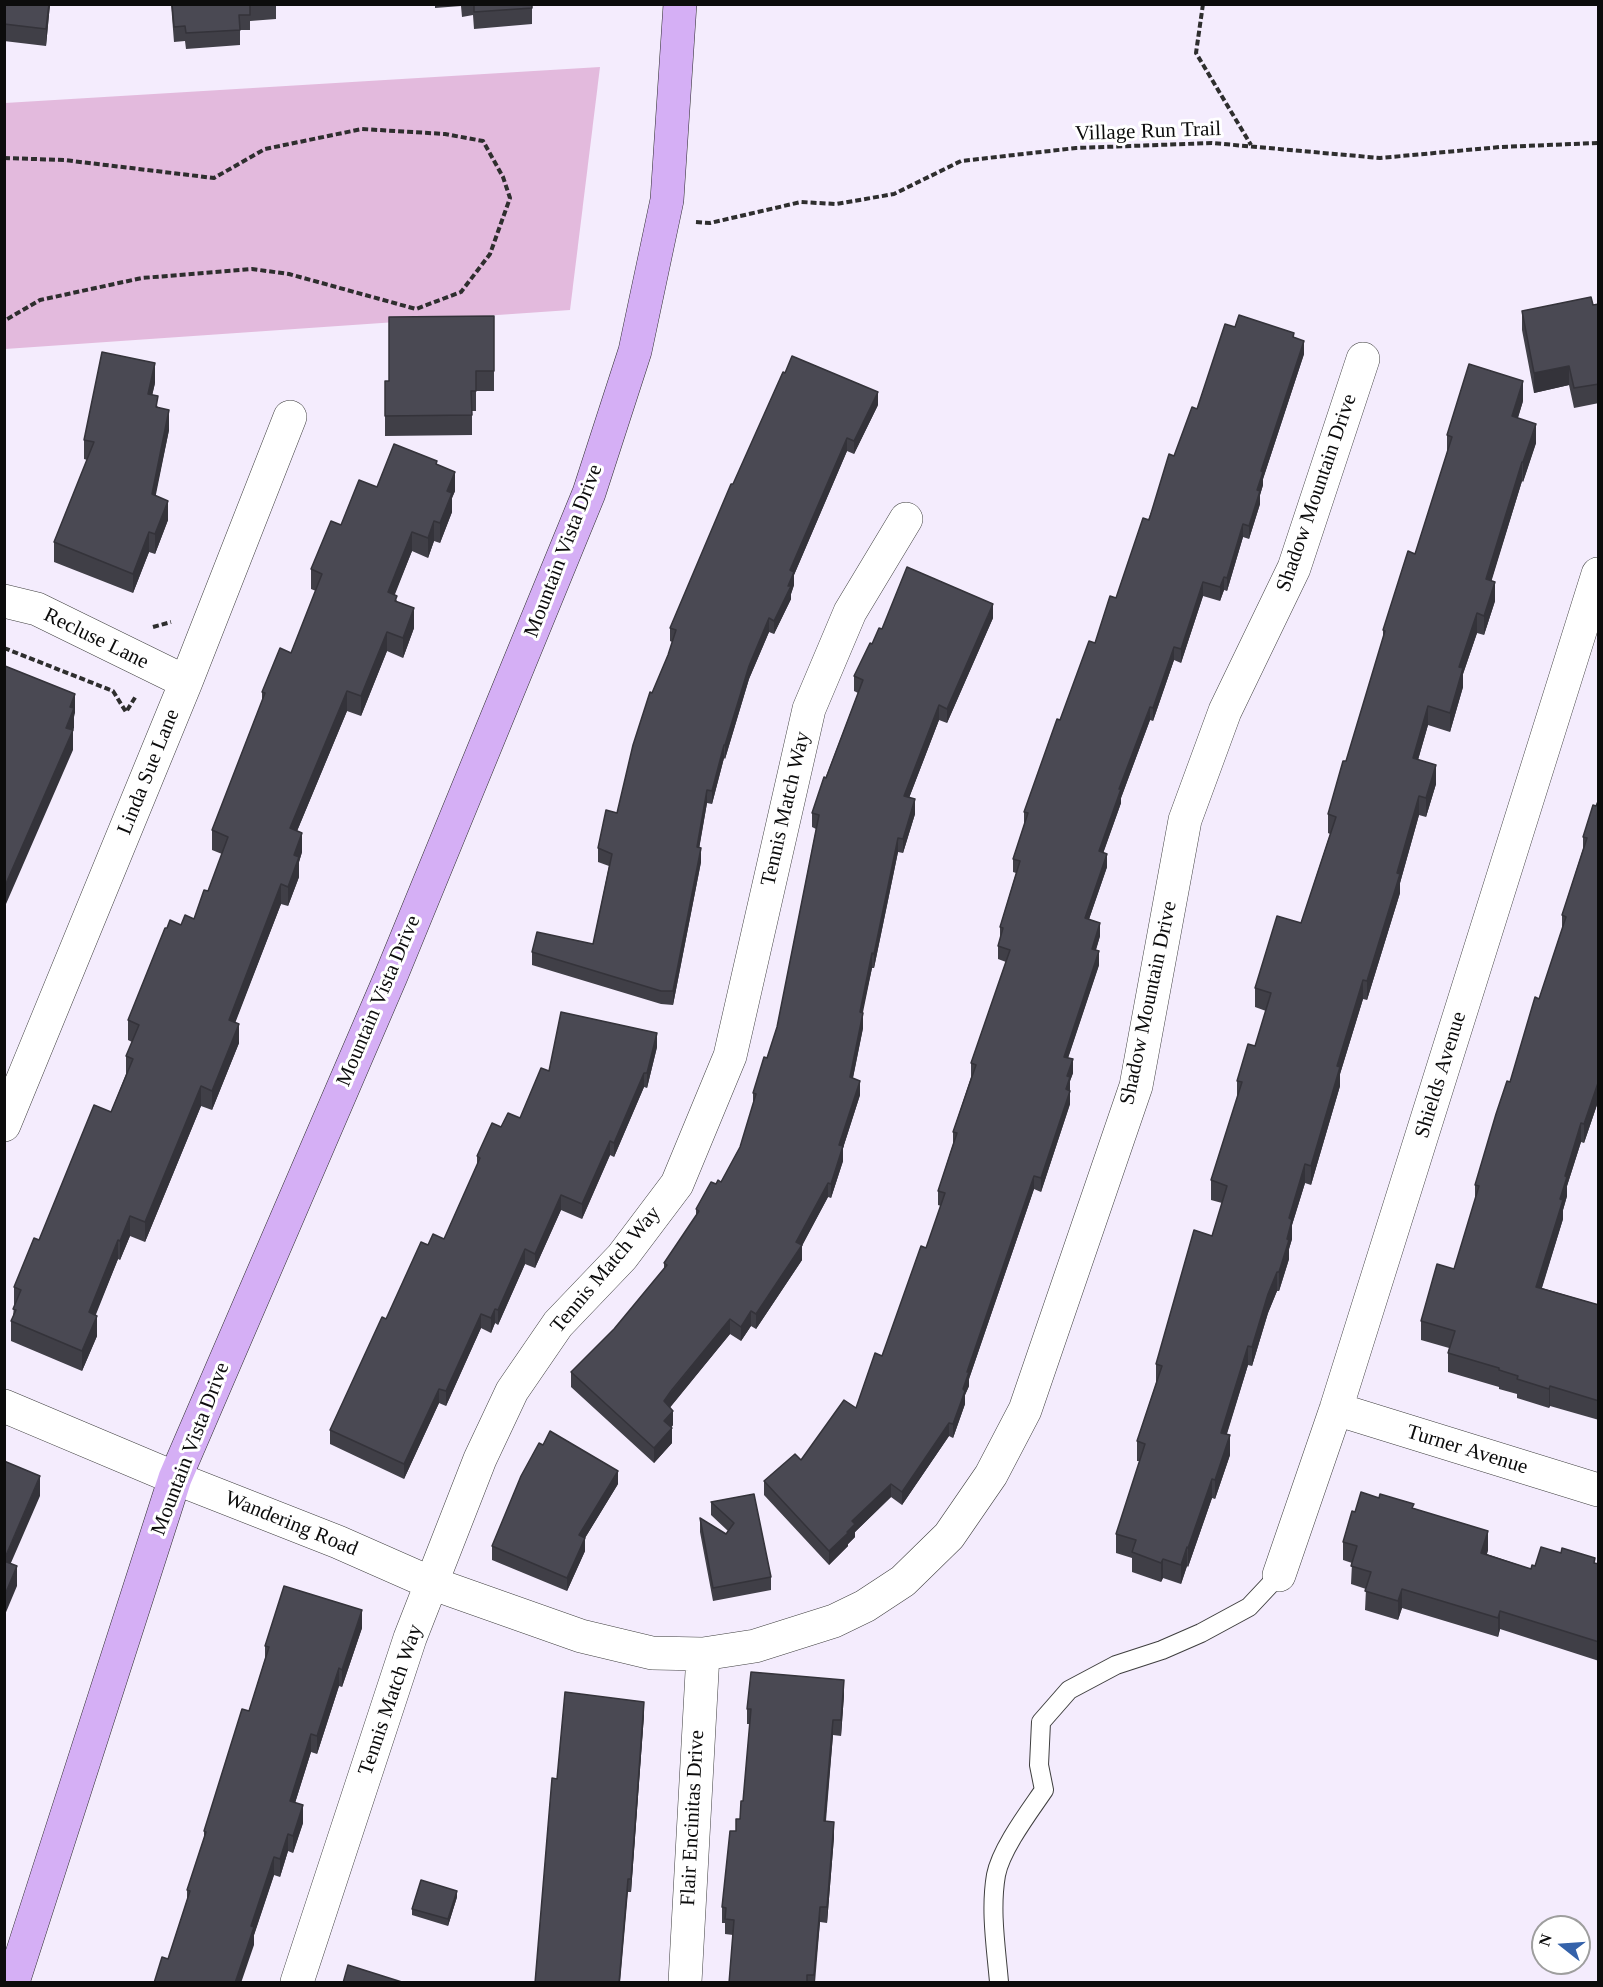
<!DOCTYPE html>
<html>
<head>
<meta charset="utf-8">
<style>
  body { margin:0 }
  #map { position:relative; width:1603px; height:1987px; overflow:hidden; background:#f4ecfd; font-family:"Times New Roman",serif }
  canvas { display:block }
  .frame { position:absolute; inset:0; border:6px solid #0c0c0c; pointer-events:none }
  .north { position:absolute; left:1531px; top:1915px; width:60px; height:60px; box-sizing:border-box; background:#fff; border:2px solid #9e9e9e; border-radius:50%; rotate:287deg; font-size:16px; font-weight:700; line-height:24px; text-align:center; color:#0c0c0c }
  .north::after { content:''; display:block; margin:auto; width:21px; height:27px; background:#3562aa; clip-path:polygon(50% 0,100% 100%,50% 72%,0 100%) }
</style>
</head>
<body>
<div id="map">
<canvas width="1603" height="1987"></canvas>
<div class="frame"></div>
<div class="north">N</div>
</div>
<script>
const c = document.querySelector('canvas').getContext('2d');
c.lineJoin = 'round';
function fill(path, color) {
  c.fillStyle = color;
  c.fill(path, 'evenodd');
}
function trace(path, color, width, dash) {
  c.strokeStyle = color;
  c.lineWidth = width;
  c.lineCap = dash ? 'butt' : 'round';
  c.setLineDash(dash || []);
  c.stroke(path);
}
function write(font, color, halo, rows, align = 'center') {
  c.font = font + ' "Times New Roman",serif';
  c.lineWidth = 6;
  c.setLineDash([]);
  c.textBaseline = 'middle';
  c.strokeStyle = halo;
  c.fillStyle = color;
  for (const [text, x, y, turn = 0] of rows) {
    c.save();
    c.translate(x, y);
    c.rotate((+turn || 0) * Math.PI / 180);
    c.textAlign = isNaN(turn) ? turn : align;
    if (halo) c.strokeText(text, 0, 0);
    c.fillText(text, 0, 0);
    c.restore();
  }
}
const green = new Path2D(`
  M600 67 570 310 5 349V103Z`);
const path = new Path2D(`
  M1203 4 1196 53 1251 145
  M4 158 64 160 214 178 265 149 362 129 445 134 483 141 503 177 510 198 490 254 461 292 416 309 289 274 252 269 142 278 40 300 4 321
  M696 222 710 223 801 202 836 204 894 194 961 161 1076 148 1212 143 1380 158 1500 147 1598 143
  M153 627 171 622
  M4 648 113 691 126 712 136 696`);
const service = new Path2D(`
  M999 1982C996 1947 990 1910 996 1875 1001 1849 1029 1812 1044 1790L1039 1765 1041 1722 1069 1690 1116 1665 1162 1650 1201 1633 1249 1607 1279 1575`);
const minor = new Path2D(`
  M4 601 37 609 186 682
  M4 1125 186 682 290 417
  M1336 1409 1598 1490
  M175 1478 338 1542 431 1583 581 1636 652 1653 703 1654 755 1646 834 1621 865 1606 903 1581 949 1536 991 1475 1025 1410 1136 1086 1185 820 1225 711 1294 568 1363 359
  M1279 1575 1336 1409 1598 574
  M297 1982 410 1638 480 1459 512 1391 558 1324 622 1257 677 1184 730 1056 809 709 850 612 906 519
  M685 1982 703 1654`);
const tertiary = new Path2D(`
  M4 1406 175 1478`);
const secondary = new Path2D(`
  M13 1982 175 1478 391 976 589 493 635 351 667 200 680 4`);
const wall = new Path2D(`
  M4 4H50L46 46 4 41Z
  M171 4H276V19L250 21V30H240V45L186 49 185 41 174 42Z
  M435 4H532V24L474 29 473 15 462 17 461 6 435 8Z
  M1599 304V403L1574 408 1569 385 1534 393 1522 330V311Z
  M494 316V391H476V411H472V435L385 436V381H389Z
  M1235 327 1294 338 1304 354 1263 479V485L1260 495V504L1249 539 1243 537 1227 591 1224 590 1220 601 1203 596 1181 663 1174 660 1153 721 1150 720 1121 798V803L1103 853 1107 867 1089 919 1100 936 1096 950 1099 965 1068 1058 1073 1073 1070 1081V1104L1041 1192 1034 1189 969 1379V1386L965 1395V1404L953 1438 949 1436 902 1505 891 1497 855 1532V1537L848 1544V1546L829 1565 764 1495V1481L801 1460 856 1408 882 1356 926 1248 941 1206 938 1205V1191L953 1144V1132L971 1077V1063L1006 962 998 959V946L1000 940V927L1016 873 1013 872V859L1024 825V812L1060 720 1116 598 1174 456 1197 409Z
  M155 383 152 395 169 430 155 496 168 520 155 554 149 552 133 593 54 562V542L87 460 84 459V440Z
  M1523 401 1518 418 1536 443 1523 482 1522 481 1491 581 1495 601 1484 635 1477 633 1463 674V687L1450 732 1428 725 1418 760 1436 784 1426 817 1419 815 1400 883V893L1367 1000 1363 999 1340 1074V1086L1311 1185 1305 1183 1292 1225V1239L1289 1249V1259L1279 1291H1277L1268 1313 1252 1366 1248 1365 1227 1434 1230 1455 1215 1499 1212 1498 1188 1567 1187 1566 1181 1584 1163 1578 1161 1582 1132 1572V1558L1116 1553V1534L1140 1461H1137V1441L1156 1383V1364L1212 1236 1222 1203 1211 1200V1180L1237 1099V1081L1255 1046 1266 1011 1255 1007V988L1301 923 1330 834 1328 833V814L1346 761 1383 640V630L1415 554 1447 453V435Z
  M878 405 854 454 847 451 794 575V585L791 594V599L774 634 769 632 749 679 725 759 724 758 712 804 707 803 699 848 701 862 673 1005 661 1004 532 965V952L593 944 609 866 598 862V848L617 813 652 693 668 655 672 642 670 641V628L733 484Z
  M437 465 455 491 452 498V512L440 543 434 541 428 558 412 551 394 595 397 601 414 628 403 658 387 651 361 716 347 711 297 831 302 852 299 862V877L288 906 281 904 235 1022 239 1043 212 1110 201 1106 145 1242 130 1236 120 1260 118 1259 95 1315 97 1336 82 1371 11 1341V1321L13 1316 14 1306V1287L111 1112 126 1074V1056L132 1042 128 1040V1020L181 925 194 919 208 891 222 854 212 850V830L262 702V692L291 653 316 591 311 589V569L341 525 377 487Z
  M993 618 947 723 939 720 909 798 915 814 903 853 898 852 874 968H872L862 1013 863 1028 853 1078 860 1095 843 1148V1161L831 1198 828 1197 802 1245V1260L756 1329 751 1326 741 1341 730 1334 670 1407 673 1425 671 1428 672 1443 654 1463 571 1387V1372L614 1329 664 1270V1263L696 1216V1209L716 1184 721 1182 740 1147 753 1105V1093L767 1058 777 1027 816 829 812 827V813L858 693 854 691V676L882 629Z
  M1599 799V1099L1584 1143 1581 1142 1567 1186V1196L1563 1210V1219L1542 1288 1599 1305V1420L1550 1406 1549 1408 1517 1398V1394L1499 1389V1387L1448 1372V1353L1449 1348 1421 1340V1321L1454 1269 1475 1201V1185L1539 999 1562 929V915L1583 849V837Z
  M657 1047 647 1088 644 1087 614 1157 610 1155 582 1219 561 1210 535 1268 525 1264 498 1325 495 1323 491 1333 481 1328 446 1406 439 1403 404 1479 330 1444V1430L386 1319 428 1245 444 1239 477 1165V1156L501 1127 520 1118 549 1071Z
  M618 1484 585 1538V1551L567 1591 492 1560V1546Z
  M754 1494 771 1577V1590L713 1601 700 1532V1518L726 1534 728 1531 711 1515V1502Z
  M1414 1508 1488 1550 1487 1554 1531 1569 1535 1566 1595 1563 1599 1564V1661L1500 1629 1498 1637 1402 1608 1398 1620 1365 1610 1366 1589 1351 1584 1352 1563 1343 1560V1542L1355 1512Z
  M362 1628 342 1687 339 1686 317 1754 311 1752 295 1803 303 1823 293 1853 288 1851 280 1877 274 1875 254 1935V1945L168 1959 187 1900V1890L204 1838V1831L249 1711 265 1659V1646Z
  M844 1695 841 1736 833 1735 826 1821 834 1837 827 1923 820 1922 815 1983H729L733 1935 725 1934V1923H722V1907L736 1831 740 1819 743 1801 750 1724H747V1709Z
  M644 1715 631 1892H628L557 1779Z
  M457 1897 448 1926 412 1915V1909Z`);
const shadedWall = new Path2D(`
  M49 4H50L46 46V29Z
  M1304 341V354L1263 479V485L1260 495V504L1249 539V526L1261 471Z
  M155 363V383L148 414V394Z
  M1569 366V385L1534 393V373Z
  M1523 381V401L1512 436V416Z
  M878 392V405L854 454V441Z
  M169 410V430L152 514V494Z
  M1536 424V443L1523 482V462Z
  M847 438V451L794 575V585L791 594V599L774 634V621L790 570Z
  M1522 462V481L1486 599V579Z
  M455 472V491L452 498V512L440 543V523L447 491Z
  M168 501V520L155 554V534Z
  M434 521V541L428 558V538Z
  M1243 524V537L1227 591V578Z
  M149 532V552L133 593V574Z
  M412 532V551L388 612V592Z
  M1224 577V590L1220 601V587Z
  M1203 582V596L1181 663V649Z
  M1495 582V601L1484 635V616Z
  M993 604V618L947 723V709Z
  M414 608V628L403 658V638Z
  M1477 613V633L1463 674V687L1450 732V713L1459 667Z
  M769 618V632L749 679 725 759V745L749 666Z
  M387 632V651L361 716V696Z
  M1174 647V660L1153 721V708Z
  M347 691V711L290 848V828Z
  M75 694V713L74 717V728L73 731V750L6 904V911L4 914V888L66 728 70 707Z
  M939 705V720L904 811V796Z
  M1428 706V725L1413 777V758Z
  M1150 707V720L1121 798V803L1099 865V851L1119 789Z
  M724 745V758L712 804V791Z
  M1436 765V784L1426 817V798Z
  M707 790V803L697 861V847Z
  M1419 796V815L1400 883V893L1367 1000V981Z
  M915 799V814L903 853V839Z
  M302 833V852L299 862V877L288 906V887L294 855Z
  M898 838V852L874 968V954Z
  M701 848V862L673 1005V991Z
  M1107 854V867L1085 931V918Z
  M281 884V904L229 1039V1020Z
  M1100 923V936L1092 962V949Z
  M1099 951V965L1064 1070V1057Z
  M872 953V968L860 1027V1012Z
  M1363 980V999L1340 1074V1086L1311 1185V1166L1337 1066Z
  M863 1013V1028L850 1092V1077Z
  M239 1024V1043L212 1110V1091Z
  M657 1033V1047L647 1088V1073Z
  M1073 1059V1073L1070 1081V1090L1066 1089 1067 1076Z
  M644 1073V1087L614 1157V1143Z
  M1599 1080V1099L1584 1143V1124Z
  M860 1081V1095L843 1148V1161L831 1198V1184L839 1145Z
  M201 1086V1106L145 1242V1222Z
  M1070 1091V1104L1041 1192V1178Z
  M1581 1123V1142L1567 1186V1196L1563 1210V1219L1536 1306V1287L1560 1199 1565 1176Z
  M610 1141V1155L582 1219V1204Z
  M1305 1164V1183L1292 1225V1239L1289 1249V1259L1279 1291V1272L1287 1239 1289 1218Z
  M1034 1176V1189L969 1379V1386L965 1395V1404L953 1438V1424L967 1372Z
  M828 1183V1197L802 1246V1245V1260L756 1329V1314L796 1242Z
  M561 1195V1210L535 1268V1254Z
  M130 1216V1236L120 1260V1241Z
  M118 1240V1259L89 1332V1312Z
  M525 1249V1264L498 1325V1310Z
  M1277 1272V1291L1268 1313 1252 1366V1347L1268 1294Z
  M495 1309V1323L491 1333V1318Z
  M751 1311V1326L741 1341V1327Z
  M481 1314V1328L446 1406V1391Z
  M97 1316V1336L82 1371V1351Z
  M730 1319V1334L664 1415V1401Z
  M1248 1346V1365L1221 1452V1433Z
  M1550 1386V1406L1549 1408V1389Z
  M439 1389V1403L404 1479V1464Z
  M673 1411V1425L664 1435V1421Z
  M949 1423V1436L902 1505V1492Z
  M672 1428V1443L654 1463V1448Z
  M1230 1435V1455L1215 1499V1480Z
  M618 1471V1484L585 1538V1551L567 1591V1578L579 1535Z
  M40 1476V1496L4 1579V1560Z
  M1212 1479V1498L1188 1567V1548Z
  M891 1484V1497L855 1532V1537L848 1544V1546L829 1565V1551L847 1532 852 1521Z
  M1488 1531V1550L1481 1572V1553Z
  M1187 1547V1566L1181 1584V1565Z
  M1163 1559V1578L1161 1582V1563Z
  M17 1566V1586L4 1617V1597Z
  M1402 1589V1608L1398 1620V1601Z
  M362 1610V1628L342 1687V1670Z
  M1500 1611V1629L1498 1637V1618Z
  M339 1668V1686L317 1754V1736Z
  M844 1680V1695L841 1736V1720Z
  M644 1702V1715L631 1892V1879Z
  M833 1720V1735L824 1836V1821Z
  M311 1734V1752L290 1819V1801Z
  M303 1805V1823L293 1853V1836Z
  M834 1822V1837L827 1923V1907Z
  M288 1834V1851L280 1877V1859Z
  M274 1857V1875L254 1935V1945L241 1983H235L251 1926Z
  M628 1879V1892L620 1983H619Z
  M457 1891V1897L448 1926V1919Z
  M820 1907V1922L814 1983V1975Z`);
const building = new Path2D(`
  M4 4H49L46 29 4 24Z
  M172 4H266L250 5V15H239L240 30 186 33 185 26 174 27Z
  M474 4H532V8L474 12Z
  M1591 297 1593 305 1599 304V384L1574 388 1569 366 1534 373 1522 311Z
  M1239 315 1294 333 1293 337 1304 341 1261 471 1263 472 1257 490 1260 491 1249 526 1243 524 1227 578 1224 577 1220 587 1203 582 1181 649 1174 647 1153 708 1150 707 1119 789H1121L1099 851 1107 854 1085 918 1100 923 1092 949 1099 951 1064 1057 1073 1059 1067 1076 1070 1077 1066 1089 1070 1091 1041 1178 1034 1176 967 1372H969L963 1389 965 1391 953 1424 949 1423 902 1492 891 1484 852 1521 855 1524 847 1532 848 1533 829 1551 764 1481 795 1454 801 1460 844 1400 856 1408 875 1353 882 1356 921 1246 926 1248 945 1193 938 1191 957 1133 953 1132 976 1065 971 1063 1010 950 998 946 1003 928 1000 927 1020 861 1013 859 1028 813 1024 812 1057 719 1060 720 1089 641 1095 643 1110 596 1116 598 1143 518 1149 520 1169 454 1174 456 1192 407 1197 409 1225 324 1235 327Z
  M494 316V371H476V391H471L472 415 385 416V381H389V317Z
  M102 352 155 363 148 394 158 396 156 407 169 410 152 494 168 501 155 534 149 532 133 574 54 542 94 442 84 440Z
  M792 356 878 392 854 441 847 438 790 570 794 572 788 586H791L774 621 769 618 749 666 725 745H724L712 791 707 790 697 847 701 848 673 991H661L532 952 537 932 593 944 612 854 598 848 606 810 617 813 633 745 650 692 652 693 668 655 676 630 670 628 731 484H733L783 372 785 373Z
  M1469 364 1523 381 1512 416 1536 424 1523 462H1522L1486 579 1495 582 1484 616 1477 613 1459 667 1463 668 1450 713 1428 706 1413 758 1436 765 1426 798 1419 796 1397 873 1400 874 1367 981 1363 980 1337 1066 1340 1067 1311 1166 1305 1164 1289 1218 1292 1220 1287 1239 1289 1240 1279 1272H1277L1268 1294 1252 1347 1248 1346 1221 1433 1230 1435 1215 1480 1212 1479 1188 1548 1187 1547 1181 1565 1163 1559 1161 1563 1132 1552 1136 1540 1116 1534 1145 1444 1137 1441 1162 1366 1156 1364 1194 1230 1212 1236 1227 1186 1211 1180 1242 1082 1237 1081 1248 1044 1255 1046 1271 993 1255 988 1277 916 1301 923 1336 817 1328 814 1343 761H1346L1385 631 1383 630 1408 551 1415 554 1452 437 1447 435Z
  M394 444 437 461 436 464 455 472 447 491 452 493 440 523 434 521 428 538 412 532 388 592 397 596 395 601 414 608 403 638 387 632 361 696 347 691 290 828 302 833 294 855 299 857 288 887 281 884 229 1020 239 1024 212 1091 201 1086 145 1222 130 1216 120 1241 118 1240 89 1312 97 1316 82 1351 11 1321 16 1310 13 1309 21 1290 14 1287 34 1238 39 1240 94 1105 111 1112 133 1059 126 1056 139 1025 128 1020 165 928H167L170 920 181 925 185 915 194 919 204 890 208 891 228 837 212 830 265 693 262 692 280 648 291 653 322 574 311 569 331 521 341 525 359 480 377 487Z
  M907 567 993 604 947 709 939 705 904 796 915 799 903 839 898 838 874 954 872 953 860 1012 863 1013 850 1077 860 1081 839 1145 843 1146 831 1184 828 1183 796 1242 802 1245 756 1314 751 1311 741 1327 730 1319 671 1391 664 1401 673 1411 664 1421 672 1428 654 1448 571 1372 614 1329 667 1265 664 1263 699 1211 696 1209 711 1182 716 1184 718 1180 721 1182 740 1147 756 1094 753 1093 764 1057 767 1058 777 1027 819 815 812 813 824 777 826 778 863 680 854 676 870 643 872 644 879 628 882 629Z
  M5 666 75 694 70 707 74 708 66 728 73 730 4 888V669Z
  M1599 799V1080L1584 1124 1581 1123 1565 1176 1567 1177 1560 1199 1563 1200 1536 1287 1599 1305V1401L1550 1386 1549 1389 1517 1379 1518 1376 1499 1370V1368L1448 1353 1455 1331 1421 1321 1437 1264 1454 1269 1479 1186 1475 1185 1496 1114 1507 1081 1510 1082 1535 997 1539 999 1566 917 1562 915 1587 838 1583 837 1593 805 1596 806Z
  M561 1012 657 1033 647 1073H644L614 1143 610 1141 582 1204 561 1195 535 1254 525 1249 498 1310 495 1309 491 1318 481 1314 446 1391 439 1389 404 1464 330 1430 382 1317 386 1319 421 1242 428 1245 433 1234 444 1239 480 1158 477 1156 492 1123 501 1127 508 1113 520 1118 541 1068 549 1071Z
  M550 1431 618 1471 579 1535 585 1538 567 1578 492 1546 521 1476 539 1443 543 1445Z
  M4 1461 40 1476 4 1560Z
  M1361 1492 1379 1498 1380 1494 1414 1504 1412 1508 1488 1531 1481 1553 1531 1569 1532 1565 1535 1566 1541 1547 1561 1553 1562 1548 1595 1558 1594 1563 1599 1564V1642L1500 1611 1498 1618 1402 1589 1398 1601 1365 1591 1371 1572 1351 1566 1357 1546 1343 1542 1352 1511 1355 1512Z
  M754 1494 771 1577 713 1588 700 1518 726 1534 734 1523 711 1502Z
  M4 1561 17 1566 4 1597Z
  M284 1586 362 1610 342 1670 339 1668 317 1736 311 1734 290 1801 303 1805 293 1836 288 1834 280 1859 274 1857 251 1926 254 1927 235 1983H154L162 1957 168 1959 190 1891 187 1890 206 1832 204 1831 242 1709 249 1711 269 1647 265 1646Z
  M751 1672 844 1680 841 1720H833L824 1821 834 1822 827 1907H820L814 1975H807V1983H729L734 1920 725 1919 726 1908 722 1907 730 1831H736V1819H740L741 1801H743L751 1709H747Z
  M565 1692 644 1702 631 1879H628L619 1983H535L552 1778 557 1779Z
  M421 1880 457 1891 448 1919 412 1909Z
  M348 1965 405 1983H343Z`);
const streetNames = [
  ["Village Run Trail",1148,132,-2],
  ["Shadow Mountain Drive",1317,493,-71],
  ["Mountain Vista Drive",564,551,-69],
  ["Recluse Lane",96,639,26],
  ["Linda Sue Lane",149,772,-68],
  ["Tennis Match Way",786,809,-77],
  ["Mountain Vista Drive",379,1001,-67],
  ["Shadow Mountain Drive",1149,1003,-78],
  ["Shields Avenue",1441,1075,-73],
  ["Tennis Match Way",606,1270,-50],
  ["Mountain Vista Drive",191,1449,-69],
  ["Turner Avenue",1467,1450,17],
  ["Wandering Road",291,1524,22],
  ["Tennis Match Way",391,1700,-71],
  ["Flair Encinitas Drive",693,1818,-87]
];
fill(green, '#e3badd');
trace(service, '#3f3f3f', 20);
trace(minor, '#3f3f3f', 34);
trace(tertiary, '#3f3f3f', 34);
trace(secondary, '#2e2e2e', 34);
trace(path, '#2e2e2e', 4, [6, 3]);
trace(service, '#fff', 18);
trace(minor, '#fff', 33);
trace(tertiary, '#fff', 33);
trace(secondary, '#d5aff5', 33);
fill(wall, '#403f47');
fill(shadedWall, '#34333a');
fill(building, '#4a4953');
trace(building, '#34333a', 1.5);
write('21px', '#0c0c0c', '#fff', streetNames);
</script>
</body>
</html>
